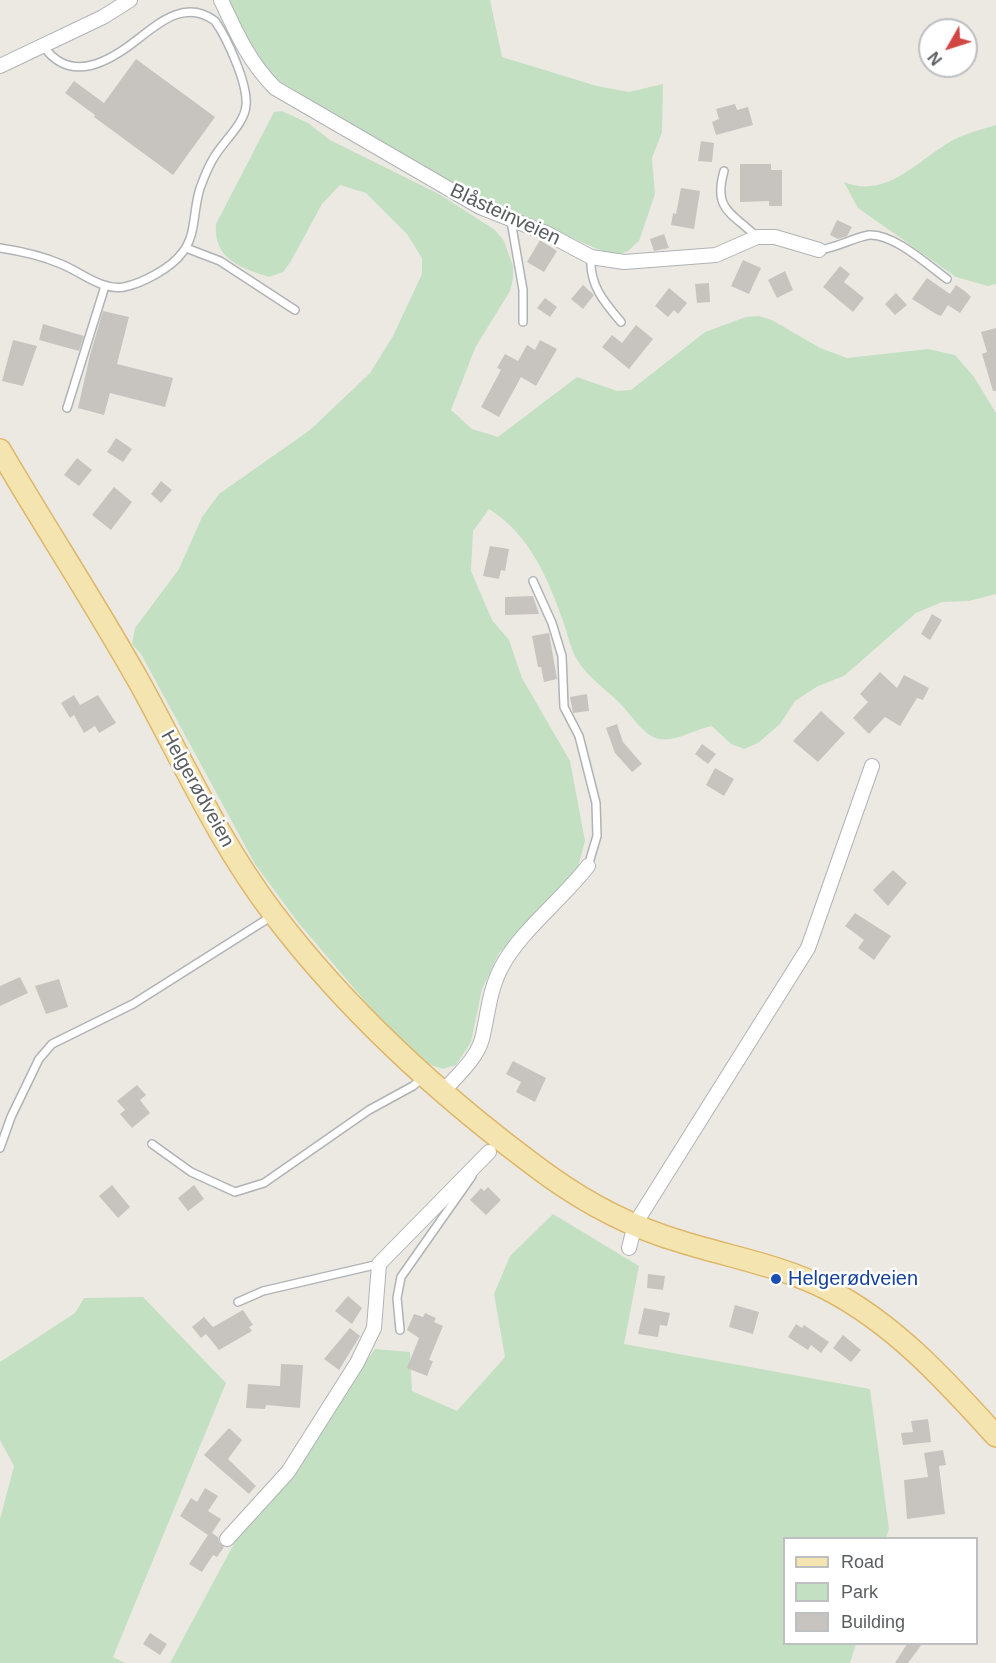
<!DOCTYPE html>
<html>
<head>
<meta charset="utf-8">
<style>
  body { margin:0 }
  #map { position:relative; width:996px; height:1663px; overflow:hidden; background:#ece9e3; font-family:Arial,sans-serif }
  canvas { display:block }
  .legend { position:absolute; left:783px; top:1537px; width:195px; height:108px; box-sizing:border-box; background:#fff; border:2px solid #bdbfc0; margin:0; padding:8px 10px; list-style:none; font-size:18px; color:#5b5e61 }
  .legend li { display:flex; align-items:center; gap:12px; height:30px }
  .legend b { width:30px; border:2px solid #bdbfc0 }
  .north { position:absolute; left:918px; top:18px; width:60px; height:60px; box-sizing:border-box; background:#fff; border:2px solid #bdbfc0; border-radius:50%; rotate:231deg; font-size:16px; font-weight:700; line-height:24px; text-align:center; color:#5b5e61 }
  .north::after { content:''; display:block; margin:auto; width:21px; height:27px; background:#d14643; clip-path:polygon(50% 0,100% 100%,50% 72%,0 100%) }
</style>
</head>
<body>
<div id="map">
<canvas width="996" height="1663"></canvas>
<ul class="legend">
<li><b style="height:8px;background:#f4e5b0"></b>Road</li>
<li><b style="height:16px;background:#c4e0c2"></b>Park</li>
<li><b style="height:16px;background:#c7c4c0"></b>Building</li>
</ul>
<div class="north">N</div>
</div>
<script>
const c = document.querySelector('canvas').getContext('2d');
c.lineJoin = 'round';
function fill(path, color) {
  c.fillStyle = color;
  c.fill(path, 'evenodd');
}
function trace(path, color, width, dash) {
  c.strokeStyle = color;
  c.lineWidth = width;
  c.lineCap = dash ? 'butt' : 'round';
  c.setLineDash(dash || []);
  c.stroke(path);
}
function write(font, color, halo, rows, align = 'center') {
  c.font = font + ' Arial,sans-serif';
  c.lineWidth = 5;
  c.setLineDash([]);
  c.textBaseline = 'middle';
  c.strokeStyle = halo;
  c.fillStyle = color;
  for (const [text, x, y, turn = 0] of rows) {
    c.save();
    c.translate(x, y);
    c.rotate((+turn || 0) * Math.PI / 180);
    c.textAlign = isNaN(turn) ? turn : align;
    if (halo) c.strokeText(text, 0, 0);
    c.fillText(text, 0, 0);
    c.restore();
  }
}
const green = new Path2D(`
  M222 0H490L502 57 597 86 629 92 663 84 662 132 652 158 655 194 639 241 628 251 616 255 602 251 448 183 329 116 300 93 269 75Z
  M282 111 308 123 330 140 439 194 495 230 504 241 513 266V279L510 291 475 348 451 410 472 429 498 437 577 377 617 391 631 390 705 332 746 317 759 316 772 320 820 348 847 358 928 349 955 355 974 377 996 413V594L969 601 942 602 916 613 844 676 818 686 795 701 780 724 758 743 744 749 731 744 712 726C695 729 676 742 659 739 645 736 634 719 625 709 609 690 587 679 575 656 570 646 567 632 563 621 548 578 529 534 489 509L473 531 471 571 492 620 509 640 522 678 570 761 585 841 578 867 562 889 499 953 482 989 471 1042 456 1065 443 1069 431 1065 397 1039 297 921 255 864 141 654 132 644 135 628 179 569 202 517 219 494 310 430 370 373 393 336 422 274V258L407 234 366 193 340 185 322 204 291 261 283 272 269 277C241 268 213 259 216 224L274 112Z
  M996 125V284L988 286 956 277 858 208 844 182C885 199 915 163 948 143 963 134 979 130 996 125Z
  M553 1214 639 1266 624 1344 870 1389 889 1529 886 1538H784V1644H856L850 1663H170L237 1538 375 1349 410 1352 412 1391 457 1411 505 1357 494 1294 510 1256Z
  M143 1297 226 1383 113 1657 125 1663H0V1519L14 1466 0 1440V1362L75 1313 84 1298Z`);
const building = new Path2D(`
  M136 59 215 117 173 175 94 117 95 115 65 93 74 81 104 103Z
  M735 104 737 110 748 107 753 125 716 135 712 122 719 119 716 109Z
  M701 141 714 143 712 162 698 161Z
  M740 164H771V170H782V206H769V201L740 202Z
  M681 188 700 191 694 229 671 225 673 213 676 214Z
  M837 220 852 227 847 236 838 239 830 235Z
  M664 234 669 248 654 251 650 239Z
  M540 240 557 251 544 272 527 262Z
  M743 260 761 268 749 294 731 286Z
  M840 266 850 274 844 282 864 298 853 312 823 287Z
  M785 271 793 290 777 298 768 280Z
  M927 278 950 294 956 285 966 292 971 297 960 313 948 305 941 316 936 314 912 299Z
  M709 283 710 302 697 303 695 284Z
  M583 285 594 295 583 309 571 299Z
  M669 288 687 303 678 314 674 310 668 317 655 306Z
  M896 293 907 305 895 315 885 304Z
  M545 298 557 307 550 317 537 308Z
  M103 311 129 317 117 364 173 378 165 407 110 393 104 415 78 408 90 355Z
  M43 324 84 336 79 351 39 340Z
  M636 325 653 339 629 369 602 347 612 335 622 343Z
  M996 328V391H993L982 354 987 352 981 332Z
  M13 340 37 346 23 386 2 381Z
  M540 340 557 349 536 386 521 377 499 417 481 407 501 370 497 368 505 354 518 361 527 345 535 350Z
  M116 438 132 449 123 462 107 452Z
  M77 458 92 470 79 486 64 475Z
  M161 481 172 490 161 503 151 494Z
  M114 487 132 502 111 530 92 515Z
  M490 546 509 549 505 571 501 570 499 579 483 576Z
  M533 596 539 614 505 615V597Z
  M932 614 942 620 930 640 921 634Z
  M549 633 557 679 544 682 541 667H538L532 636Z
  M880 672 897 688 904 675 929 688 923 700 917 698 900 726 885 717 869 734 853 718 868 702 860 694Z
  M587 694 589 711 573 713 570 697Z
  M74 695 80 705 98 695 116 723 99 733 95 726 84 733 74 715 70 718 61 703Z
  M821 711 845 733 818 762 793 741Z
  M617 724 623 742 642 764 632 772 615 753 606 728Z
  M702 744 716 754 708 764 695 754Z
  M715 768 734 779 724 796 706 785Z
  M893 870 907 883 888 906 873 890Z
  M855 913 891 936 874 960 858 948 864 940 845 926Z
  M20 977 28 993 0 1006V986Z
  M59 979 68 1007 46 1014 35 986Z
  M513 1061 546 1078 535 1102 516 1092 521 1082 506 1074Z
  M137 1085 146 1095 140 1100 150 1113 132 1128 120 1114 125 1110 117 1101Z
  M112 1185 130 1207 118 1218 99 1196Z
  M194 1185 204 1199 188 1211 178 1198Z
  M488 1187 501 1200 486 1215 470 1200 481 1188 484 1191Z
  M648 1274 665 1276 663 1290 647 1288Z
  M348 1296 362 1308 352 1324 335 1311Z
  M735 1305 759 1312 753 1334 729 1327Z
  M644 1308 670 1313 667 1326 660 1325 658 1337 638 1334Z
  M243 1310 253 1325 249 1327 252 1331 219 1350 206 1334 201 1338 192 1327 204 1317 213 1327Z
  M425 1313 436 1318 434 1322 443 1326 429 1360 433 1361 427 1376 407 1368 419 1338 407 1330 414 1314 423 1317Z
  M796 1324 802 1328 804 1325 829 1342 821 1353 811 1345 808 1350 788 1337Z
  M350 1328 360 1336 339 1370 324 1359Z
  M843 1335 861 1350 851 1362 833 1348Z
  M281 1364 303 1365 300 1408 266 1405 265 1409 246 1408 248 1384 280 1386Z
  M928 1419 931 1442 903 1445 901 1433 913 1432 911 1421Z
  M229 1428 242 1440 228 1459 256 1486 249 1494 204 1455Z
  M943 1450 946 1465 939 1466 945 1514 907 1519 904 1480 928 1477 924 1453Z
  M205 1488 218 1496 208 1511 221 1519 212 1533 218 1537 219 1542 224 1547 217 1557 213 1555 202 1572 189 1564 208 1535 180 1516 191 1498 197 1502Z
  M150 1633 167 1644 160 1655 143 1644Z
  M907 1644H922L908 1663H895Z`);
const lane = new Path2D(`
  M724 171C713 210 731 212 757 237
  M511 221 523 290V322
  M0 248C20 251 42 256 61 264 81 272 102 291 124 287 143 283 171 268 182 253 198 234 192 205 202 183 205 175 209 166 213 159 222 142 245 124 246 105 248 84 227 38 215 21 187 0 162 20 138 39 109 62 71 84 44 47
  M186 248 220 261 295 310
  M819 250C837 248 852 238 869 235 893 233 928 265 947 279
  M591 257C589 285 604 302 621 322
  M67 408 105 286
  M533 581 552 623 562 656 564 707 579 736 596 803 597 836 588 866
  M152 1144 191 1172 235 1192 264 1183 369 1110 413 1086 424 1077
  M0 1148 11 1117 39 1059 52 1044 133 1004 272 916
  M238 1302 263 1291 379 1264
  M400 1330 397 1298 401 1277 472 1176`);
const street = new Path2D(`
  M221 0C236 32 249 62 275 88L480 207 546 233 591 257 624 262 716 255 757 237H775L819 250
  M0 66 103 17 130 0
  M444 1091C457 1075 476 1060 482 1039 488 1015 489 991 501 968 520 931 562 900 588 866
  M629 1248 635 1224 808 948 872 766
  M227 1539 288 1472 357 1363 374 1328 379 1264 489 1152`);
const primary = new Path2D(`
  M0 450C46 529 97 606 142 687 184 764 220 843 273 913 349 1013 445 1100 546 1174 586 1203 634 1228 682 1242 730 1257 782 1266 827 1289 895 1324 946 1381 996 1436`);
const markers = [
  [776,1279,6,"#1a4fb4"]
];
const streetNames = [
  ["Blåsteinveien",505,215,25],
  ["Helgerødveien",197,789,61]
];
const transitNames = [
  ["Helgerødveien",788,1279]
];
fill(green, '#c4e0c2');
fill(building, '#c7c4c0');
trace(lane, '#b0b3b6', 10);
trace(street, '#b0b3b6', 16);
trace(primary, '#deb76a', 24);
trace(lane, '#fff', 7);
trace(street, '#fff', 14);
trace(primary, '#f4e5b0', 21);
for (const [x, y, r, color] of markers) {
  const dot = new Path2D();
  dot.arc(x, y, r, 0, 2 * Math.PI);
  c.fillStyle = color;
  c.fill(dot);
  trace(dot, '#fff', 2);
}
write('20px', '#5b5e61', '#fff', streetNames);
write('20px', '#164399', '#fff', transitNames, 'left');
</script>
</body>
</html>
